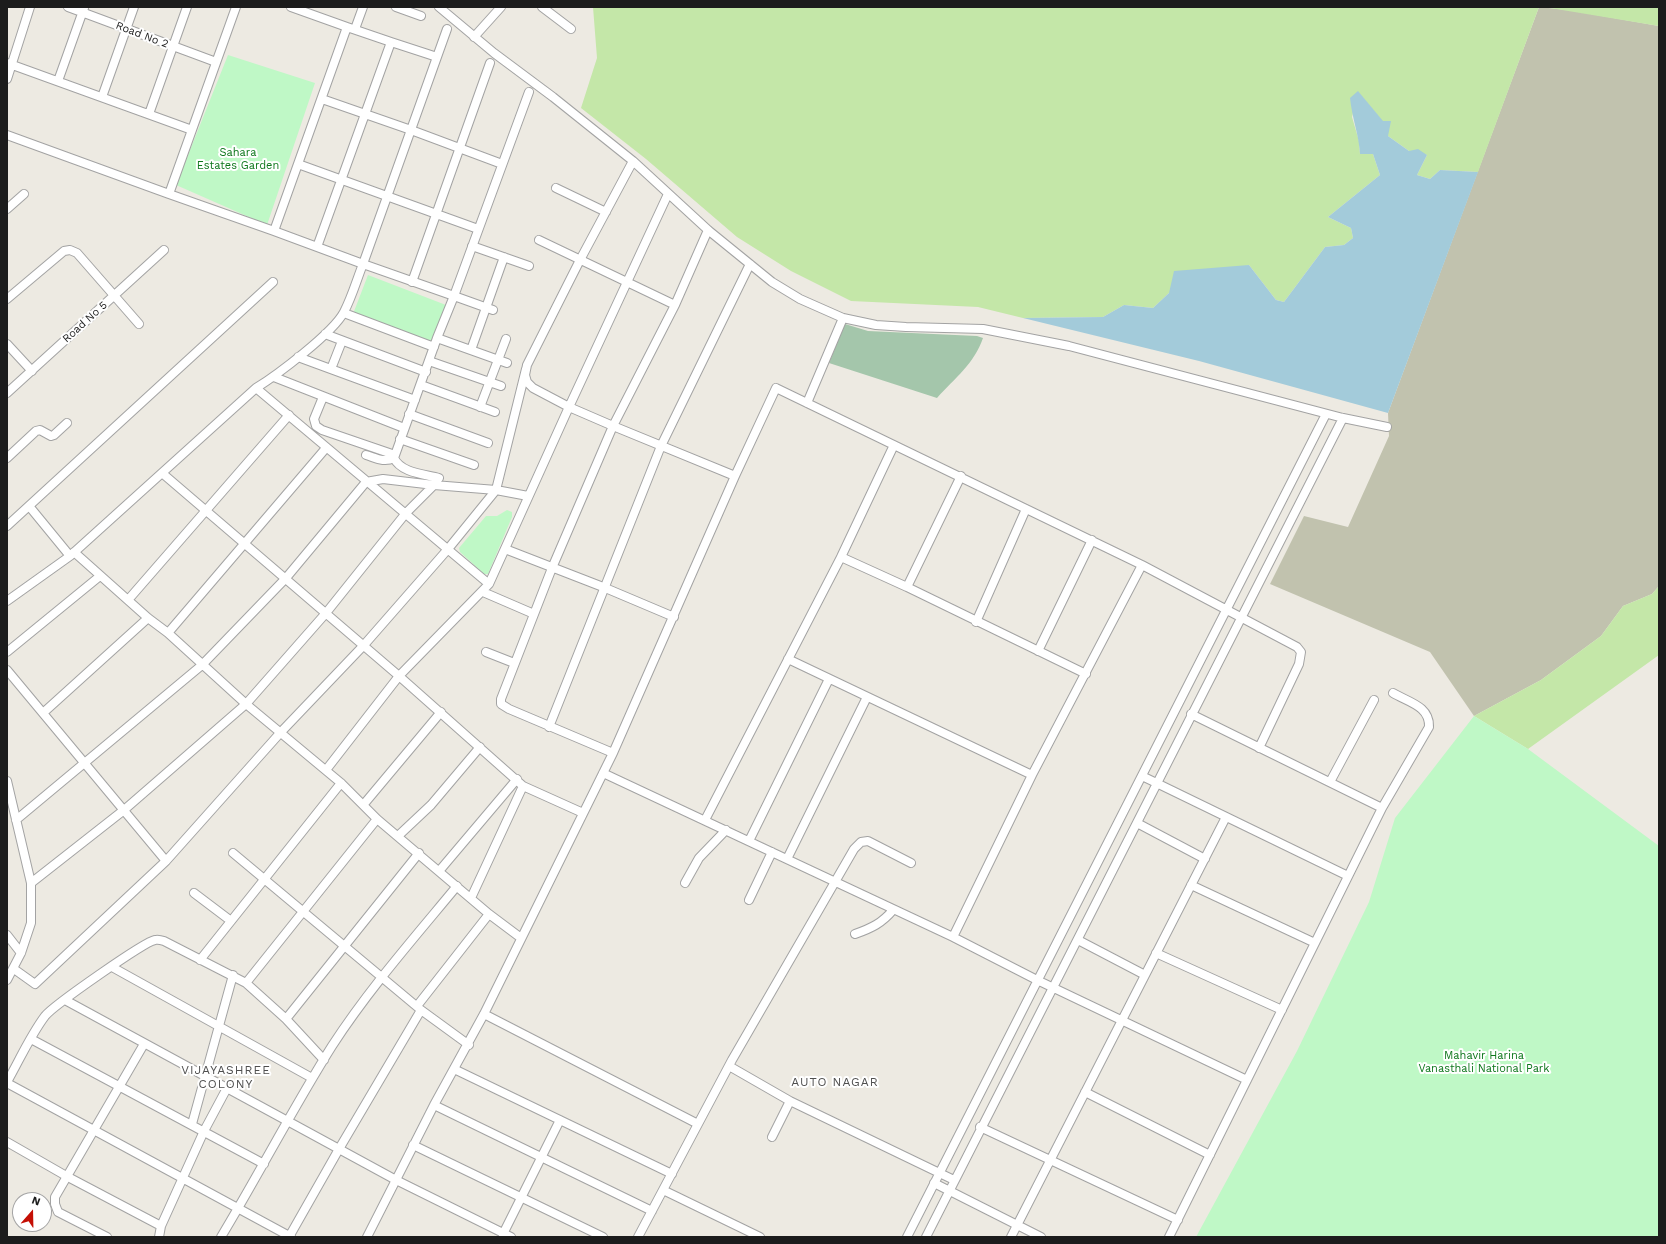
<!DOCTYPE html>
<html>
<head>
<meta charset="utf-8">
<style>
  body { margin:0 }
  #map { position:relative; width:1666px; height:1244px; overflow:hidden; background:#edeae2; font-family:"Work Sans",sans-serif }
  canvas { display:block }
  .frame { position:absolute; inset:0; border:8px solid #1c1c1c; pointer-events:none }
  .north { position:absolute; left:12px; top:1192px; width:40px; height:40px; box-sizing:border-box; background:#fff; border:1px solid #a4a4a4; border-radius:50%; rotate:20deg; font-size:11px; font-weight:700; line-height:16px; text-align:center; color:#1c1c1c }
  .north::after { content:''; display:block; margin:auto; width:14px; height:18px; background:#c40f05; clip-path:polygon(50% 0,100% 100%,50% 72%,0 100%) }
</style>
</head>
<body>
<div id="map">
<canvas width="1666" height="1244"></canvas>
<div class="frame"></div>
<div class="north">N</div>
</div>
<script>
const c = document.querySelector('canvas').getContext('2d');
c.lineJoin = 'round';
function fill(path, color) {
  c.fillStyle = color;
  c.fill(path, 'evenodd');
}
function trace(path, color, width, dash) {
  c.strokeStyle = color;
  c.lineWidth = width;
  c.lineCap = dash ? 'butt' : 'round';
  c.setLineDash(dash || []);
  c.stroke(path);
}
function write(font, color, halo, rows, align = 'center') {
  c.font = font + ' "Work Sans",sans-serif';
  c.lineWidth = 4;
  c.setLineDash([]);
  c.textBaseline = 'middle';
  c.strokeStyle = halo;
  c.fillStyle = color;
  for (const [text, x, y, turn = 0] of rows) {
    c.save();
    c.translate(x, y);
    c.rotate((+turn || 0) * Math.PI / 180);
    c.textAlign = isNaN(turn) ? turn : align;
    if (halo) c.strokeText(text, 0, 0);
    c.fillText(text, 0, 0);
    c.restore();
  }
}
const construction = new Path2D(`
  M1539 7 1568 10 1659 26V586L1652 594 1623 606 1601 636 1541 680 1474 716 1430 652 1270 584 1304 516 1348 527 1389 436 1388 413Z`);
const grass = new Path2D(`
  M593 7H1539L1478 172 1440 170 1430 179 1417 175 1427 155 1409 151 1388 136 1383 122 1358 92 1352 117 1359 141 1360 154H1373L1380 175 1328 217 1351 228 1353 238 1344 245 1325 247 1284 302 1276 300 1249 265 1169 293 1153 308 1124 305 1103 317 1023 318 978 307 851 301 791 271 737 237 646 159 581 108 597 58Z
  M1544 7H1659V26Z
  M1659 586V655L1528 749 1474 716 1541 680 1601 636 1623 606 1652 594Z`);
const cemetery = new Path2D(`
  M845 324 868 331 977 336 983 338C974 364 955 378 937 398L829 363Z`);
const park = new Path2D(`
  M228 55 315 83 267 225 176 185Z
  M368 275 446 305 431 344 353 314Z
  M507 510 512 512V517L488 574H484L460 552 459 548 486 516H497Z
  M1474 716 1528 749 1659 846V1237H1196L1297 1051 1369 902 1395 818Z`);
const water = new Path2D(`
  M1358 91 1383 121H1391L1388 136 1409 151 1418 149 1427 155 1417 175 1430 179 1440 170 1478 172 1388 413 1199 361 1023 318 1103 317 1124 305 1153 308 1169 293 1174 271 1249 265 1276 300 1284 302 1325 247 1344 245 1353 238 1351 228 1328 217 1380 175 1373 154H1360C1359 135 1352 118 1350 98Z`);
const minor = new Path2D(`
  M68 7 216 62
  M236 7 169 194 274 231 347 27 291 7
  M396 7 421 16
  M439 7 494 53 553 97 633 161 708 230 772 282 800 299 843 318 876 325 906 327 983 329 1069 346 1343 418 1387 427
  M542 7 571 29
  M355 29 363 7
  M474 37 501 7
  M391 42 437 57
  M7 63 192 130
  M7 79 30 7
  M58 81 84 8
  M102 97 134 7
  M322 99 411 130 502 164
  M149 114 187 7
  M7 135 169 194
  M633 161 580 260 527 365 525 375 527 382 533 388 569 407 613 426 735 476
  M298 164 478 229
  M556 188 606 212
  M7 209 24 194
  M274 231 363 264 447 29
  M539 240 675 305
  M472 246 529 266
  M317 247 391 42 347 27
  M412 282 490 63
  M7 299 64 251 70 250 77 253 139 324
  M493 310 454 296 529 92
  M344 313 434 347
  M325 334 426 372
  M437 338 507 363
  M7 344 32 371
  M471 350 504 257
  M298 357 415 400
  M429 361 501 386
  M331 369 342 341
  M274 377 404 428
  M421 385 495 412
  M256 388 489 584
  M7 393 164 250
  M323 397 314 419 316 426 322 430 395 455
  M807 403 843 318
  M480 407 506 339
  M409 414 488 443
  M400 439 474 465
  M7 458 36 431 40 430 51 436 54 435 67 423
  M394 458C401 473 424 474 439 478
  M162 473 399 676 523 786 583 813
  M29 506 70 556
  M7 526 273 282
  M505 549 603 587 674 617
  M74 552 148 618 168 633 246 704 341 783 377 819 489 914 521 938
  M841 557 907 587 1086 674
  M907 587 961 476
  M483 592 534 614
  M128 600 289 415
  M7 601 70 556 256 388C277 375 333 333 344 312 352 297 357 279 363 264L454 296 437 338 394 458C384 463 376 458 366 455
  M976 622 1026 509
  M168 633 326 448
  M1038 651 1092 540
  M7 652 100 576
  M486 652 514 663
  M788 659 1032 775
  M7 670 166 861 281 732 364 645 448 549 496 490 526 369
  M43 713 148 618
  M1191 714 1382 808
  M549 727 661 446 750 264
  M613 753 509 709 501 704V699L552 568 613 426 675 305 708 230
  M326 770 399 676 489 584 569 407 668 194
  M603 773 953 937 1037 980 1247 1080
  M1142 776 1348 876
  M7 781 31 883V923L21 953 7 980
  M1330 782 1374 700
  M364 804 441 712
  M16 820 202 665 286 578 366 482 383 479 434 485
  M705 820 841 557 894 445
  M1137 823 1205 859
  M398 836 431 805 480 747
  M749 841 829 679
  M233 853 421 1010 469 1045
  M787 859 867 697
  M440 870 517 779
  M31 883 124 810 246 704 326 613 406 513 434 485 496 490 528 496
  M685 883 699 858 726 830
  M1191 885 1315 943
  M194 893 231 921
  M471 898 523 786
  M749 900 772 852
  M855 934C872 928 882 923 893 910
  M7 935 21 953
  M953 937 1032 775 1142 565
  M1078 940 1145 975
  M1156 953 1282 1010
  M200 960 341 783
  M112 967 312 1078
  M14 969 35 984 166 861
  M246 983 377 819
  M65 1000 396 1180 511 1237
  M417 1006 489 914
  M484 1014 698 1124
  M286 1019 419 853
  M31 1039 264 1164
  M729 1066 790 1101 954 1180
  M454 1069 672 1174
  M7 1082C19 1061 30 1036 45 1016 54 1005 144 942 155 940 158 939 161 940 164 941L246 983 286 1019 324 1060
  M7 1083 291 1237
  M1085 1092 1210 1155
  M434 1105 652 1211
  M192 1124 233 975
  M980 1127 1178 1220
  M772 1137 790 1101
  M7 1142 68 1177 161 1226
  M413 1145 603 1237
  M934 1183 1041 1237
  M663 1190 760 1237
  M503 1234 560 1120
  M107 1237 58 1212 55 1204V1197L144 1044
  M159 1237 161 1226 204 1131 227 1088
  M221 1237C259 1174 293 1108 332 1046 369 989 414 938 457 886
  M289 1237 339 1149 421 1010
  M367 1237 434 1105 484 1014 613 753 735 476 776 388 1142 565 1297 647 1301 652 1299 664 1259 748
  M638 1237 732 1060 854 849 861 842 868 841 911 863
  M907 1237 1326 414
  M926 1237 1343 418
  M1011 1237 1226 817
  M1169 1237 1382 808 1429 727C1430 706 1408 702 1393 693`);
const streetNames = [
  ["Road No 2",142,35,21],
  ["Road No 5",85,322,-42]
];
const parkNames = [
  ["Sahara",238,153],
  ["Estates Garden",238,166],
  ["Mahavir Harina",1484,1056],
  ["Vanasthali National Park",1484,1069]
];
const neighbourhoodNames = [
  ["VIJAYASHREE",226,1070],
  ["COLONY",226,1084],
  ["AUTO NAGAR",835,1082]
];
fill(construction, '#c1c2ae');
fill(grass, '#c4e7a8');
fill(cemetery, '#a4c6ab');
fill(park, '#bff8c6');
fill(water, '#a3cbda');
trace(minor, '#a3a3a3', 10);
trace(minor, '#fff', 8);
write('11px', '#1c1c1c', '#fff', streetNames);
write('11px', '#0e771c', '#fff', parkNames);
c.letterSpacing = '1px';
write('12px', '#4f4f4f', '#fff', neighbourhoodNames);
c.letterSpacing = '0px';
</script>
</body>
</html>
